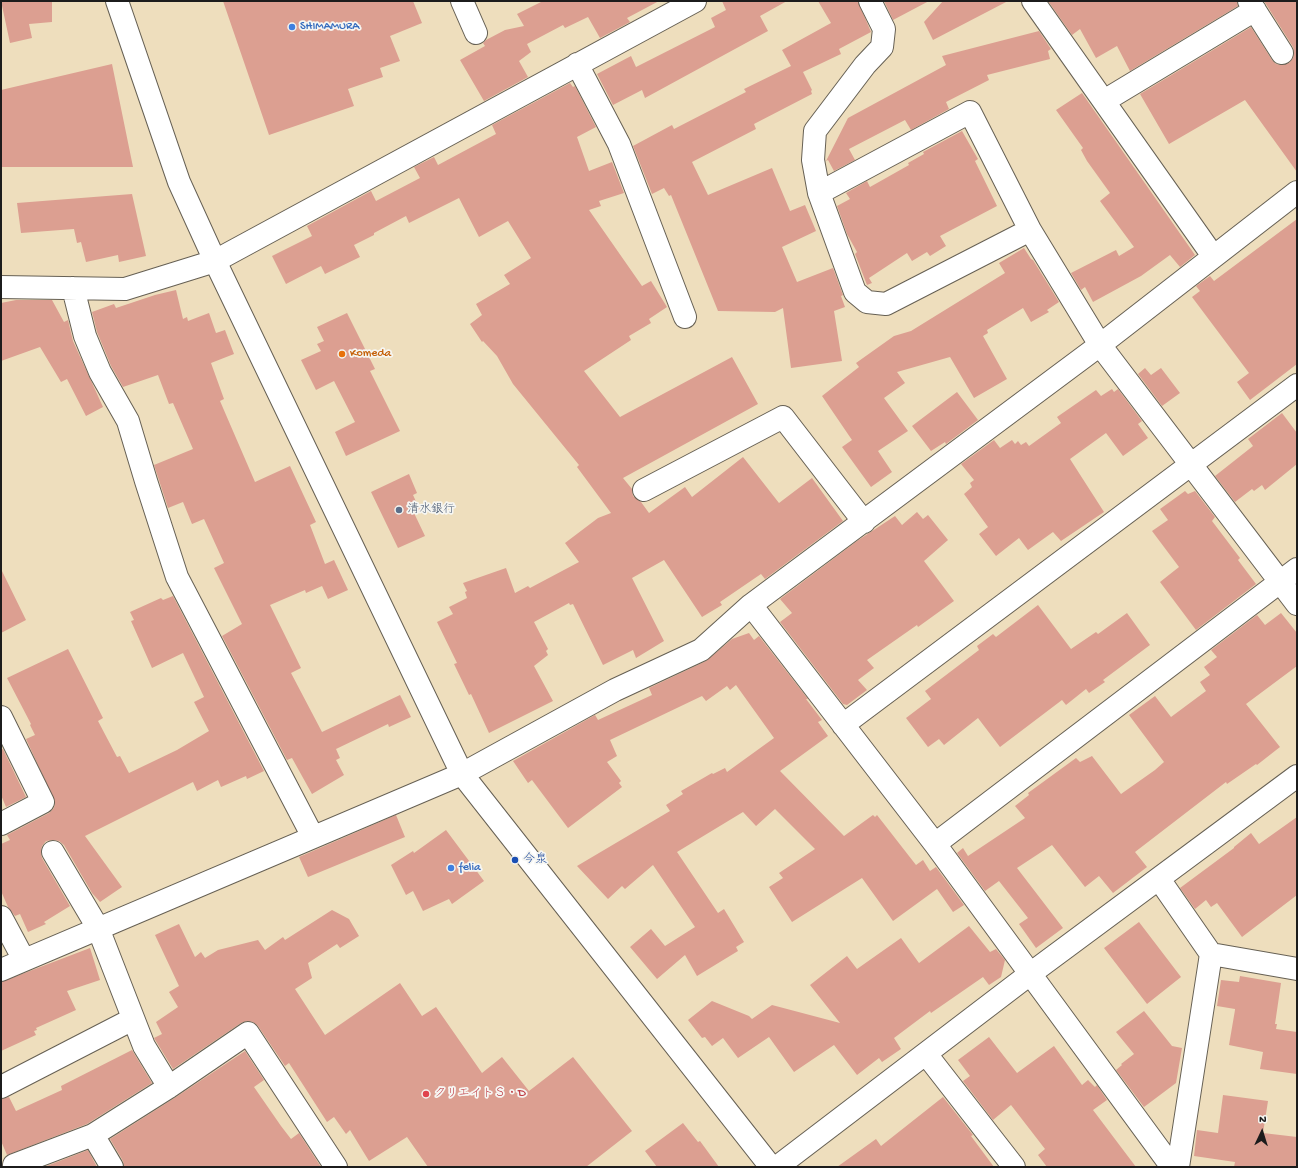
<!DOCTYPE html>
<html>
<head>
<meta charset="utf-8">
<style>
  body { margin:0 }
  #map { position:relative; width:1298px; height:1168px; overflow:hidden; background:#eedebd; font-family:"Gochi Hand",sans-serif }
  canvas { display:block }
  .frame { position:absolute; inset:0; border:2px solid #1c1c1c; pointer-events:none }
  .north { position:absolute; left:1242px; top:1112px; width:40px; height:40px; -webkit-text-stroke:3px #f6f6f2; paint-order:stroke; rotate:4deg; font-size:11px; font-weight:700; line-height:16px; text-align:center; color:#1c1c1c }
  .north::after { content:''; display:block; margin:auto; width:14px; height:18px; background:#1c1c1c; clip-path:polygon(50% 0,100% 100%,50% 72%,0 100%) }
</style>
</head>
<body>
<div id="map">
<canvas width="1298" height="1168"></canvas>
<div class="frame"></div>
<div class="north">N</div>
</div>
<script>
const c = document.querySelector('canvas').getContext('2d');
c.lineJoin = 'round';
function fill(path, color) {
  c.fillStyle = color;
  c.fill(path, 'evenodd');
}
function trace(path, color, width, dash) {
  c.strokeStyle = color;
  c.lineWidth = width;
  c.lineCap = dash ? 'butt' : 'round';
  c.setLineDash(dash || []);
  c.stroke(path);
}
function write(font, color, halo, rows, align = 'center') {
  c.font = font + ' "Gochi Hand","Klee One",sans-serif';
  c.lineWidth = 3.5;
  c.setLineDash([]);
  c.textBaseline = 'middle';
  c.strokeStyle = halo;
  c.fillStyle = color;
  for (const [text, x, y, turn = 0] of rows) {
    c.save();
    c.translate(x, y);
    c.rotate((+turn || 0) * Math.PI / 180);
    c.textAlign = isNaN(turn) ? turn : align;
    if (halo) c.strokeText(text, 0, 0);
    c.fillText(text, 0, 0);
    c.restore();
  }
}
const building = new Path2D(`
  M1 1H52V22L29 24 32 38 10 43Z
  M223 1H413L422 23 390 36 400 61 380 68 383 77 348 89 354 106 269 135Z
  M543 1H659L627 18 630 22 600 38 588 17 565 28 563 25 527 44 531 52 519 61 528 77 484 101 460 60 485 46 483 43 486 40 505 30 524 26 517 14Z
  M722 1H787L760 16 768 31 645 98 642 90 613 105 597 74 631 56 636 67 715 27 711 18 726 10Z
  M818 1H858L871 32 839 49 841 54 803 72 812 90 811 91 812 94 754 124 756 129 692 162 708 195 772 168 790 211 805 205 816 231 782 247 797 282 833 268 843 295 841 296 845 307 834 311 842 361 791 368 783 308 775 312 718 311 671 195 669 196 664 188 652 194 633 146 672 125 674 129 746 92 744 89 791 66 782 50 831 23Z
  M884 1H929L893 20Z
  M943 1H1008L933 40 924 22Z
  M1048 1H1237L1238 6 1130 71 1117 46 1096 58 1080 29 1072 35Z
  M1264 1H1297V172L1245 100 1169 144 1140 94 1251 27 1272 60 1276 64 1282 65 1289 63 1293 58 1294 52 1293 47Z
  M1039 31 1051 49 1048 51 1050 59 987 75 989 80 946 102 949 109 911 130 905 120 849 149 855 160 834 171 828 160 826 161 848 118 946 65 942 56Z
  M112 64 133 167H1V90Z
  M570 83 573 87 575 86 596 127 577 137 589 171 612 162 624 193 599 201 601 206 589 210 642 286 651 281 667 307 649 319 651 323 629 336 631 340 584 371 620 417 732 357 758 404 623 478 632 489 633 496 641 502 649 513 685 487 692 497 743 457 779 503 812 478 843 521 765 579 761 574 720 602 722 605 702 617 664 560 632 578 664 641 636 658 633 650 603 665 573 604 570 605 569 603 534 622 548 649 546 651 548 655 534 666 553 701 489 733 471 694 469 695 454 664 457 663 437 622 453 614 449 607 467 598 465 592 467 591 463 583 506 568 515 593 528 586 530 588 579 562 565 543 598 518 611 513 577 467 579 465 513 384 497 356 483 341 482 342 470 324 482 315 476 304 510 284 504 275 531 258 508 221 479 237 459 198 409 223 406 216 374 233V235L354 245 360 257 325 274 321 266 286 284 272 256 312 236 307 226 371 191 376 201 420 178 414 167 434 157 438 165 496 134 492 125Z
  M1082 93 1195 255 1180 267 1170 255 1141 276 1093 302 1085 287 1081 290 1071 273 1116 250 1119 256 1134 247 1100 201 1110 193 1087 161 1081 150 1083 148 1056 110Z
  M962 131 978 159 975 161 997 206 940 236 946 246 930 256 927 252 912 261 907 253 869 278 872 283 867 285 855 254 857 252 847 234 837 206 850 199 846 193 867 181 870 187 909 165 908 163 924 154 923 152Z
  M132 194 146 256 119 262 118 255 86 262 81 242 77 243 74 229 21 233 17 203Z
  M1297 219V364L1250 400 1237 382 1249 373 1192 297 1200 291 1196 286 1210 276 1214 281Z
  M1024 248 1031 259 1033 260 1059 302 1047 310 1049 312 1031 322 1023 308 987 330 988 333 983 336 1007 379 974 398 950 357 897 372 905 383 884 398 908 431 878 451 892 472 871 487 842 447 852 440 822 396 859 367 856 363 894 336 911 331 1005 273 999 263Z
  M176 290 183 319 187 317 188 321 209 313 216 333 225 330 234 354 211 363 224 399 220 401 255 482 290 466 316 522 310 525 325 564 334 560 348 590 328 599 322 586 306 593 305 590 270 605 301 668 291 673 322 732 400 695 411 717 389 727 388 724 336 749 340 758 336 760 344 775 312 794 292 758 287 760 222 636 242 624 214 568 224 563 204 519 192 524 183 502 168 508 154 465 193 449 173 403 169 404 158 375 123 387 111 366 97 332 92 312 114 304 116 308 155 295Z
  M16 300H52L64 322 68 320 73 341 103 407 86 416 67 379 61 382 40 347 1 361V303Z
  M347 313 375 369 370 371 400 431 346 456 335 432 355 422 334 381 316 390 301 360 321 351 317 344 324 341 317 327Z
  M1145 368 1151 375 1161 368 1180 393 1162 406 1138 374Z
  M1112 389 1114 392 1118 389 1142 421 1138 424 1148 438 1123 456 1106 433 1070 459 1104 512 1061 541 1053 532 1028 550 1019 538 996 556 979 534 988 527 964 494 972 487 970 483 974 480 961 464 994 440 1000 448 1012 440 1015 444 1018 441 1021 445 1026 442 1029 446 1061 423 1057 417 1096 390 1101 396Z
  M957 392 978 420 946 444 945 442 931 451 912 426Z
  M1282 413 1297 433V464L1265 490 1262 485 1254 491 1252 489 1235 502 1215 476 1253 446 1248 439Z
  M409 474 417 493 413 495 420 510 414 513 425 536 398 548 371 492Z
  M1185 491 1188 494 1195 491 1215 517 1212 521 1240 558 1238 560 1256 584 1196 630 1160 582 1179 567 1152 531 1168 520 1160 509Z
  M917 512 923 519 928 515 948 540 924 561 954 601 918 627 917 625 867 660 874 668 858 680 867 690 847 705 843 704 780 622 792 613 780 599 857 541 895 516 902 525Z
  M1 569 26 620 1 633Z
  M173 596 264 771 247 779 246 776 221 787 218 780 197 791 193 782 85 836 122 887 100 902 92 893 64 845 59 841 53 840 46 841 42 846 41 852 42 858 70 906 44 922 46 924 28 932 20 914 15 916 8 907 1 891V844L10 840 7 835 49 813 54 808 55 802 26 739 35 735 30 725 31 724 7 678 68 649 103 718 98 721 117 757 120 756 129 773 177 750 209 731 194 702 204 697 183 653 152 668 131 621 134 620 130 612 161 598 163 600Z
  M1038 605 1071 649 1096 632 1098 634 1127 613 1150 645 1103 680 1105 682 1089 693 1086 689 1066 705 1062 700 1000 747 978 718 944 745 939 739 928 747 906 718 931 699 925 691 979 650 977 646 993 634 996 637Z
  M1281 613 1297 633V666L1246 704 1280 747 1257 765 1256 764 1227 784 1226 782 1135 852 1147 867 1113 893 1099 876 1085 887 1052 845 1017 868 1063 928 1036 948 1019 924 1028 918 999 881 985 891 957 853 963 848 968 856 1025 818 1015 806 1029 795 1028 793 1076 758 1080 762 1092 756 1121 794 1155 770 1164 762 1129 715 1155 696 1171 717 1206 691 1200 682 1210 675 1204 667 1217 657 1211 650 1257 615 1265 625Z
  M749 633 754 640 759 636 808 699H806L822 720 818 722 828 736 780 771 844 836 873 815 875 817 877 815 916 865 923 860 930 871 936 867 964 905 953 912 937 889 893 921 862 878 792 922 769 887 783 878 779 873 815 849 775 809 756 826 743 812 677 852 718 913 724 909 744 942 736 947 738 951 697 976 685 955 657 979 630 947 651 929 665 946 695 927 653 865 625 889 622 886 608 899 577 866 670 811 666 805 683 794 681 791 712 773 713 774 725 768 727 772 774 738 736 685 730 690 727 686 706 701 702 696 610 740 617 756 607 762 621 781 619 783 622 787 568 828 532 780 528 783 513 761 595 715 598 720 652 695 649 688 706 661 732 639Z
  M3 749 26 797 6 807 1 795V750Z
  M396 815 405 837 308 877 299 857Z
  M1297 817V895L1242 937 1217 903 1211 907 1206 900 1195 909 1180 888 1234 848V847L1251 833 1259 844Z
  M446 830 484 881 452 904 449 899 423 911 413 891 406 895 391 865 413 851 414 853Z
  M332 910 349 919 359 936 340 948 337 944 308 963 312 978 295 989 325 1035 400 983 422 1016 436 1007 482 1073 502 1057 529 1091 573 1057 632 1131 586 1167H428L407 1137 369 1161 350 1130 346 1134 334 1117 327 1122 289 1063 285 1066 258 1026 253 1022 247 1021 241 1023 173 1069 154 1038 162 1034 156 1022 178 1007 169 992 179 986 155 935 179 924 195 957 201 952 205 958 218 950 258 940 265 950 283 937 285 940Z
  M1139 922 1181 977 1147 1004 1104 948Z
  M969 926 990 952 996 949 1005 960 1001 977 989 985 983 977 931 1013 930 1011 894 1038 901 1049 882 1062 879 1058 857 1075 834 1045 794 1072 769 1037 738 1058 723 1038 712 1046 705 1037 702 1038 688 1020 712 1001 749 1016 752 1019 772 1005 840 1023 810 985 847 956 857 969 901 938 919 963Z
  M90 948 100 980 67 991 76 1010 36 1028 37 1030 34 1031 36 1035 1 1051V982Z
  M1240 976 1281 983 1275 1024H1277L1276 1029 1297 1032V1074L1260 1069 1263 1052 1229 1045 1235 1010V1009L1217 1006 1221 980 1239 982Z
  M1144 1011 1172 1046 1182 1048 1176 1083 1144 1107 1116 1070 1122 1065 1121 1064 1134 1054 1116 1032Z
  M989 1037 1017 1073 1054 1046 1082 1085 1088 1080 1095 1087 1097 1085 1107 1100 1093 1110 1136 1167H1047L1038 1155 1045 1149 1011 1105 993 1120 963 1081 970 1076 958 1060Z
  M132 1050 152 1083 87 1124 7 1155 1 1141V1099L9 1097 16 1111 62 1090 61 1086Z
  M245 1051 264 1080 254 1087 281 1126 291 1139 299 1133 321 1167H124L123 1161 110 1139 176 1097Z
  M1223 1095 1268 1101 1263 1133 1297 1137V1167H1234L1235 1162 1194 1156 1197 1130 1218 1133Z
  M943 1097 973 1135 971 1136 994 1167H837L876 1139 881 1146Z
  M683 1123 698 1142 700 1141 719 1167H657L645 1151Z
  M88 1150 97 1167H44Z`);
const minor = new Path2D(`
  M462 1 476 33
  M1033 1 1213 256
  M1249 1 1282 53
  M577 64 619 144 685 317
  M1104 101 1255 10
  M819 193 813 160 815 131 865 65 882 47 884 29 870 1
  M1030 230 886 304 867 302 855 292 819 193 970 112 1030 230 1100 345 1297 604
  M1 287 125 289 215 261 695 1
  M73 288 85 336 100 372 128 421 146 481 177 577 313 837
  M644 490 783 417 864 522
  M751 605 935 844 1172 1167
  M1 717 43 802 1 824
  M843 725 1297 385
  M935 844 1297 569
  M53 852 98 928 144 1046 169 1087 248 1033 336 1167
  M1159 879 1211 954 1178 1167
  M1 917 24 960
  M1211 954 1297 969
  M1 970 462 774 615 690 701 650 751 605 1100 345 1297 192
  M926 1054 1014 1167
  M1 1087 133 1019
  M93 1135 112 1167
  M15 1167 14 1165 93 1135 169 1087
  M777 1167 1030 974 1297 776`);
const tertiary = new Path2D(`
  M117 1 179 182 215 261 462 774 771 1167`);
const markers = [
  [292,27,4,"#3f7fe0"],
  [342,354,4,"#e8710a"],
  [399,510,4,"#5c6f8a"],
  [515,860,4,"#1a4fb4"],
  [451,868,4,"#3f7fe0"],
  [426,1094,4,"#e0444e"]
];
const shopNames = [
  ["SHIMAMURA",300,27],
  ["felia",459,868]
];
const foodNames = [
  ["Komeda",350,354]
];
const serviceNames = [
  ["清水銀行",407,510]
];
const transitNames = [
  ["今泉",523,860]
];
const healthNames = [
  ["クリエイトＳ・D",434,1094]
];
fill(building, '#dc9f91');
trace(minor, '#666054', 24);
trace(tertiary, '#666054', 24);
trace(minor, '#fff', 22);
trace(tertiary, '#fff', 22);
for (const [x, y, r, color] of markers) {
  const dot = new Path2D();
  dot.arc(x, y, r, 0, 2 * Math.PI);
  c.fillStyle = color;
  c.fill(dot);
  trace(dot, '#f6f6f2', 1.5);
}
write('12px', '#366cbe', '#f6f6f2', shopNames, 'left');
write('12px', '#c56008', '#f6f6f2', foodNames, 'left');
write('12px', '#4e5e75', '#f6f6f2', serviceNames, 'left');
write('12px', '#164399', '#f6f6f2', transitNames, 'left');
write('12px', '#be3a42', '#f6f6f2', healthNames, 'left');
</script>
</body>
</html>
